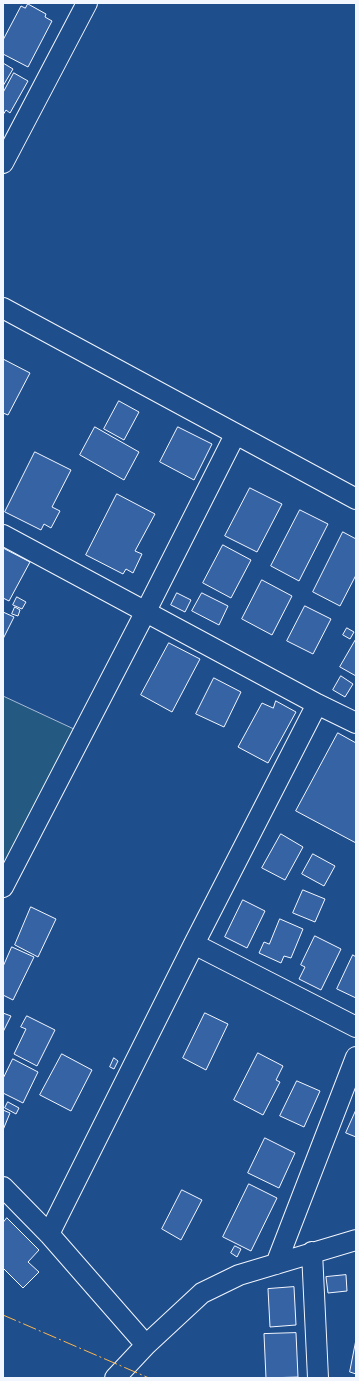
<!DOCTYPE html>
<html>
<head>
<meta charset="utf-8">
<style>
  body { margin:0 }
  #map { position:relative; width:359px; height:1381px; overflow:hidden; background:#1f4e8c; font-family:Commissioner,sans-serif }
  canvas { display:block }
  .frame { position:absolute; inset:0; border:4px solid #f2f6ff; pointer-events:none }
</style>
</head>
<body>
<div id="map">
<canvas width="359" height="1381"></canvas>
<div class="frame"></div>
</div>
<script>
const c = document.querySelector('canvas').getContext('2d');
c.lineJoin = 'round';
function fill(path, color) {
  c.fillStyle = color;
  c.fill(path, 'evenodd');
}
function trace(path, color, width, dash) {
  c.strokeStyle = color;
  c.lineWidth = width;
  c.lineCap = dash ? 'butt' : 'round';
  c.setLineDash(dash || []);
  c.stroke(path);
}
const green = new Path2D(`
  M3 696 76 730 3 866Z`);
const building = new Path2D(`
  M28 4 46 14 45 17 52 21 28 67 3 54V40L21 6 25 8Z
  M3 63 13 69 3 86Z
  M14 73 28 81 10 113 6 110 3 115V93Z
  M3 359 30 373 8 415 3 413Z
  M119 401 139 412 124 440 104 429Z
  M95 427 139 452 124 480 80 455Z
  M178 427 212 444 194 480 160 462Z
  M35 452 71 470 52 507 60 511 51 528 44 524 41 530 5 512Z
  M250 488 282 504 257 552 225 536Z
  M117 494 155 514 135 551 142 554 133 573 126 569 123 574 86 555Z
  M300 510 328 524 299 581 271 566Z
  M343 532 356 539V575L340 606 313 592Z
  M223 545 251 560 231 598 203 583Z
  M3 548 30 562 9 601 3 598Z
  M262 580 292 596 272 635 242 619Z
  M177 593 191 600 185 612 171 605Z
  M202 593 228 606 219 625 192 611Z
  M17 597 26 602 22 609 13 605Z
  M305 606 331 619 313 654 287 641Z
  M15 607 20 610 18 616 12 614Z
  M3 612 14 617 3 639Z
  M347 628 354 632 350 639 343 635Z
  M356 639V676L340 667Z
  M169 643 200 659 172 712 141 695Z
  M341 676 353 684 345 697 333 690Z
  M214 678 241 692 224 727 196 714Z
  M276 701 296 712 268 763 238 747 262 703 273 708Z
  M338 733 356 743V843L296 811Z
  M281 834 303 847 285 880 262 868Z
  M313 854 335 866 324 886 302 874Z
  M303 890 325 899 315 922 293 913Z
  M243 900 265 911 247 948 225 937Z
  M31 907 56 919 38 957 15 945Z
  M280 919 303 929 291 958 284 956 281 963 259 953 264 942 269 944Z
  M315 936 341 949 321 990 299 979 305 967 301 965Z
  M12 947 34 957 13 1000 3 995V967Z
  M353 955 356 957V998L337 989Z
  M3 1013 11 1016 3 1032Z
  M205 1013 228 1024 206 1070 183 1058Z
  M27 1016 55 1030 37 1066 14 1054 26 1029 21 1027Z
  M258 1053 283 1066 276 1080 280 1082 263 1115 234 1100Z
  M62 1054 92 1070 71 1111 40 1095Z
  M114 1058 118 1061 114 1069 110 1067Z
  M13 1059 38 1072 23 1103 3 1093V1079Z
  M297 1081 320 1091 304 1127 280 1116Z
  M8 1102 19 1108 16 1114 5 1108Z
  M3 1110 10 1113 3 1130Z
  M356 1110V1137L346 1133Z
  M265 1138 295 1153 279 1188 248 1173Z
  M249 1184 277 1198 251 1251 223 1237Z
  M182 1190 202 1200 181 1240 162 1229Z
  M7 1218 39 1250 28 1262 39 1272 23 1288 3 1268V1223Z
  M235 1246 241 1249 237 1257 231 1253Z
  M346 1275 347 1291 328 1293 326 1277Z
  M294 1287 296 1325 270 1327 268 1289Z
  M296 1333 298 1377 266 1378 264 1334Z
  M356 1340V1374L350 1372Z`);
const minor = new Path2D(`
  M3 163 87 3
  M3 308 356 499
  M3 535 317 704 356 723
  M3 887 146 611 235 435
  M194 944 356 1027
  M3 1187 49 1234 146 1345
  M49 1234 194 944 317 704
  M312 1252 318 1378
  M276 1264 356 1057
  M115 1378 146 1345 202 1293 239 1275 356 1240`);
const power = new Path2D(`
  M3 1315 149 1378`);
fill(green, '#245a82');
trace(green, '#a8bbd7', 1);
fill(building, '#3563a3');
trace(building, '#f2f6ff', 1);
trace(minor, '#f2f6ff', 22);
trace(minor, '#1f4e8c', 20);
trace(power, '#ffb74d', 1, [14, 3, 2, 3]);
</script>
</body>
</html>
